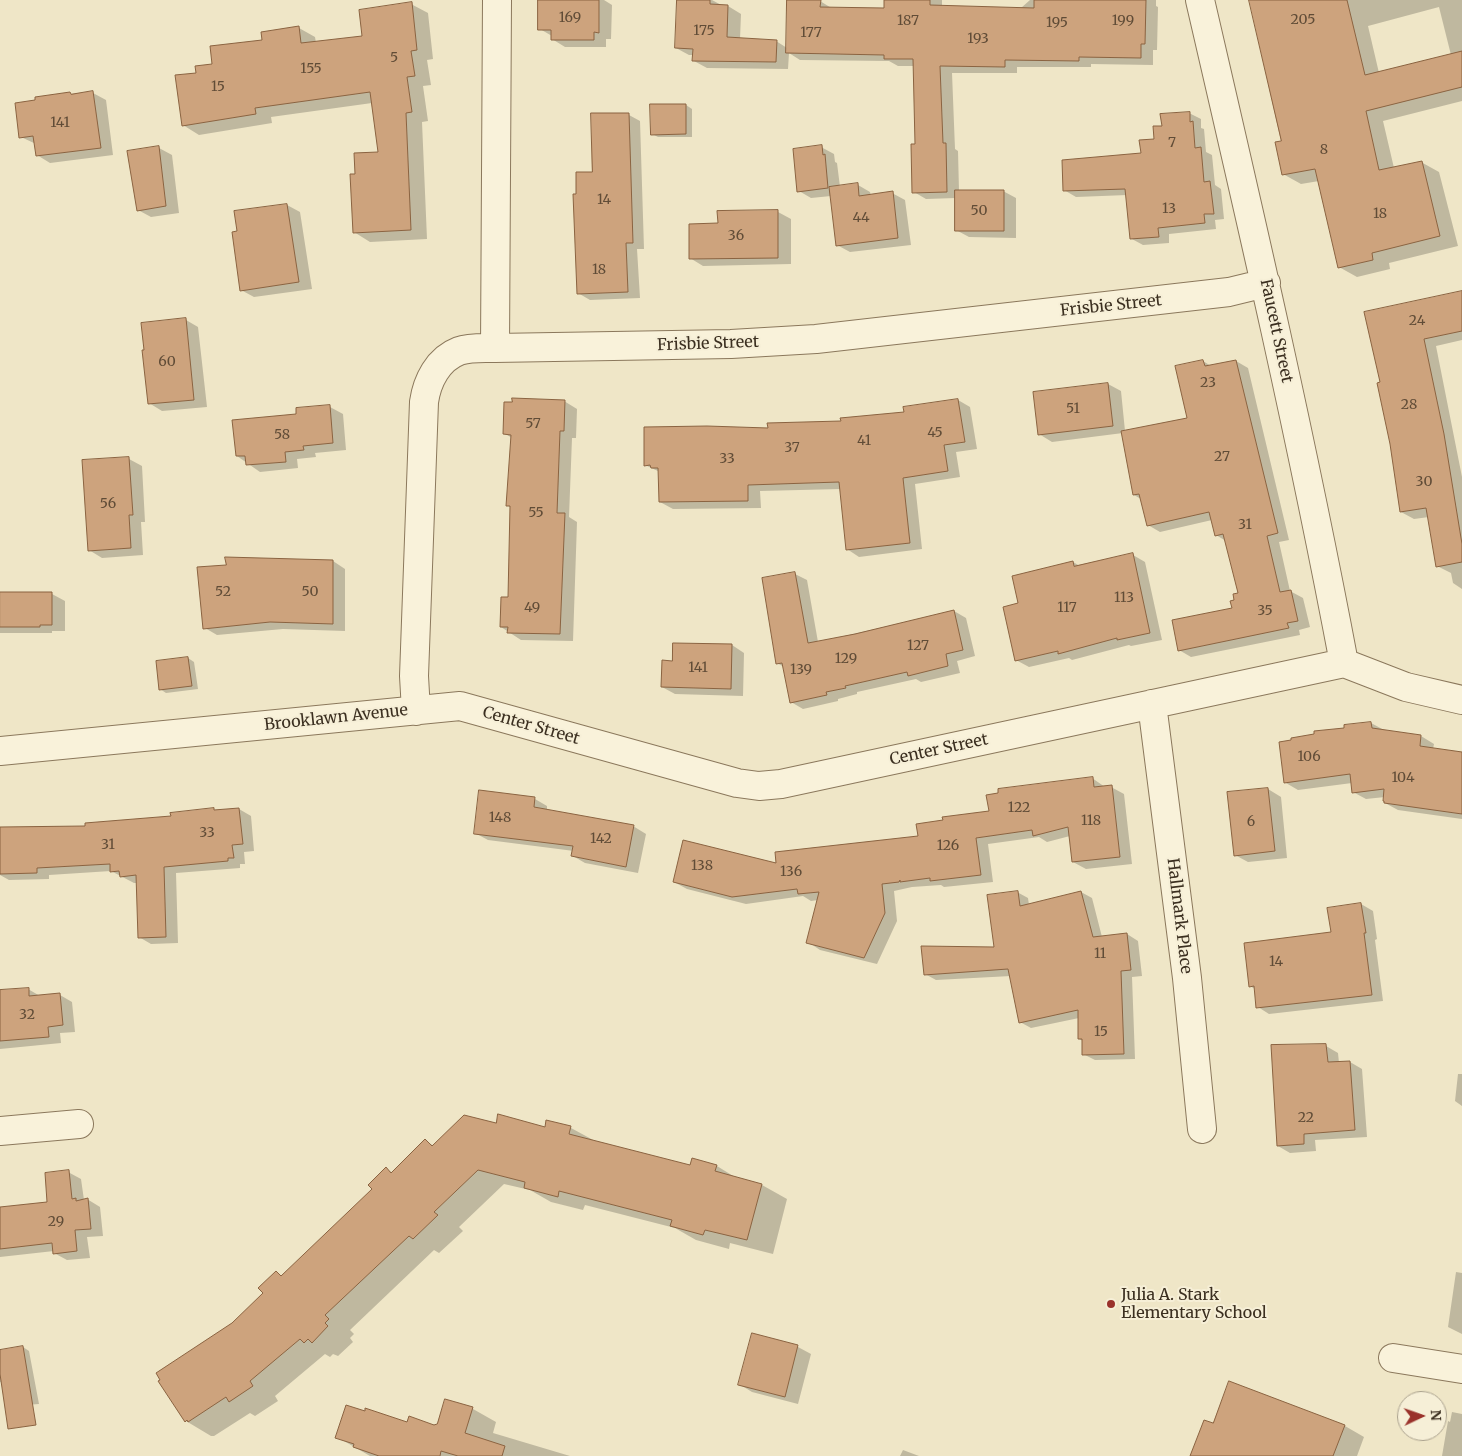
<!DOCTYPE html>
<html>
<head>
<meta charset="utf-8">
<style>
  body { margin:0 }
  #map { position:relative; width:1462px; height:1456px; overflow:hidden; background:#efe6c7; font-family:Merriweather,serif }
  canvas { display:block }
  .north { position:absolute; left:1397px; top:1391px; width:50px; height:50px; box-sizing:border-box; background:#f6efd7; border:1px solid #aba28e; border-radius:50%; rotate:87deg; font-size:14px; font-weight:700; line-height:20px; text-align:center; color:#3b2f20 }
  .north::after { content:''; display:block; margin:auto; width:18px; height:22px; background:#9a322b; clip-path:polygon(50% 0,100% 100%,50% 72%,0 100%) }
</style>
</head>
<body>
<div id="map">
<canvas width="1462" height="1456"></canvas>
<div class="north">N</div>
</div>
<script>
const c = document.querySelector('canvas').getContext('2d');
c.lineJoin = 'round';
function fill(path, color) {
  c.fillStyle = color;
  c.fill(path, 'evenodd');
}
function trace(path, color, width, dash) {
  c.strokeStyle = color;
  c.lineWidth = width;
  c.lineCap = dash ? 'butt' : 'round';
  c.setLineDash(dash || []);
  c.stroke(path);
}
function write(font, color, halo, rows, align = 'center') {
  c.font = font + ' Merriweather,serif';
  c.lineWidth = 4;
  c.setLineDash([]);
  c.textBaseline = 'middle';
  c.strokeStyle = halo;
  c.fillStyle = color;
  for (const [text, x, y, turn = 0] of rows) {
    c.save();
    c.translate(x, y);
    c.rotate((+turn || 0) * Math.PI / 180);
    c.textAlign = isNaN(turn) ? turn : align;
    if (halo) c.strokeText(text, 0, 0);
    c.fillText(text, 0, 0);
    c.restore();
  }
}
const shadow = new Path2D(`
  M540 0H604L612 5 611 39H606V47H565L552 39V36L540 29Z
  M678 0H712L723 6H728L741 14 740 39 776 41 787 48 820 1 833 9 886 10V0H942V6L1021 8 1030 0H1156V6L1158 7 1157 50H1153V65L1091 64V67H1017V73H952L955 149 958 151 959 191H1003L1016 198V238L969 237 956 230V198L926 199 914 192 916 145 915 66H898L889 61 800 60 789 53 788 69 707 68 694 61V55H689L676 48Z
  M1250 0H1462V101L1383 121 1394 168 1421 162 1439 172 1458 246 1389 263 1390 269 1357 277 1339 267 1319 181 1301 184 1283 174V142ZM1439 7 1451 55 1379 73 1368 26Z
  M411 4 428 13 433 59 427 60 431 85 423 86 428 121 422 122 427 239 370 242 354 232 356 175 379 153 372 103 271 117 272 123 199 135 183 125 197 74 213 65 264 41 299 28 315 37 316 43 364 37Z
  M70 93 73 95 93 93 106 100 113 155 50 163 37 155 36 144 21 137Z
  M686 105 692 109V137H658L652 134Z
  M1189 113 1201 119V128L1204 129 1206 152 1212 155 1215 185 1221 189 1224 219 1215 220 1216 229 1169 234V243L1143 245 1132 239 1127 195 1076 197 1064 190 1142 154 1155 140 1163 127Z
  M629 115 640 121 644 249H637L640 298 590 300 578 293V195L594 173Z
  M821 147 834 154 835 162 837 163 840 187 858 185 870 192 871 196 892 193 905 200 911 245 850 252 837 245 831 196 811 198 799 191Z
  M159 148 172 155 179 213 151 217 138 210Z
  M287 205 300 212 312 289 254 297 241 290 238 232Z
  M778 212 791 219V264L703 266 690 258 719 225Z
  M1462 292V340L1436 346 1462 477V589L1453 583 1451 573 1437 566 1429 517 1414 519 1401 512 1381 383Z
  M186 320 198 327 207 407 162 411 149 403Z
  M1203 361 1211 366 1236 361 1248 368 1289 540 1279 542 1290 591 1303 598 1310 627 1299 630 1300 635 1191 657 1179 650 1233 609 1239 594 1226 541 1216 535 1212 520 1160 532 1148 525 1141 499 1134 495 1123 433 1052 442 1039 434 1108 384 1121 391 1125 431 1188 419Z
  M958 400 970 407 977 449 956 452 960 477 915 484 922 549 859 557 847 549 841 489 760 491 761 508 673 509 660 502V472L645 465 769 429 906 414Z
  M564 401 577 409 576 438H572L569 517 577 522 573 641 521 640 501 627 509 598 512 508 507 505 512 438 504 433Z
  M330 407 343 414 346 450 315 453 316 457 297 459 298 468 260 472 237 456 298 415Z
  M129 459 142 466 145 522H141L143 555 102 558 89 550Z
  M1133 555 1145 562 1162 640 1131 646 1129 645 1072 660 1069 658 1029 667 1016 660 1020 604 1073 562 1080 566Z
  M333 561 345 569V631L283 629 217 635 205 628Z
  M795 574 807 580 818 642 954 611 966 618 975 656 957 661 960 673 921 682 916 679 857 692V694L838 699V701L803 709 791 702 784 667 777 663Z
  M0 594H52L65 601V631H52V633H0Z
  M732 645 744 653 743 696 675 694 662 687 673 662Z
  M188 658 194 662 198 689 166 693 160 689Z
  M1371 723 1384 730 1421 736 1434 744 1433 749 1462 753V819L1398 810 1385 803V797L1366 799 1353 792 1352 783 1298 790 1286 783 1346 729 1345 726Z
  M1092 778 1105 787H1111L1124 794 1132 864 1086 869 1073 862 1070 836 1047 842 1039 837 988 844 993 882 944 887 941 885 912 887 894 891 897 921 877 964 820 950 808 942 818 900 811 901 803 896 746 904 687 889 674 882 777 865 919 837Z
  M1268 789 1281 797 1287 858 1248 862 1235 855Z
  M535 799 547 806V811L633 826 646 834 638 873 585 863 573 856 574 851 488 840 475 833Z
  M239 809 251 816 254 851 244 852 245 864H240V868L176 873 178 943 151 944 139 937 138 883H134L111 871 49 875V879L9 880 0 875V827H87L172 818 213 810Z
  M1017 892 1028 898 1029 905 1081 892 1092 898 1102 937 1127 934 1138 941 1142 976 1132 977 1135 1059 1095 1060 1083 1054V1041L1079 1039V1018L1031 1028 1020 1022 1011 976 936 980 925 974 996 948Z
  M1361 904 1373 911 1377 939 1375 940 1383 1001 1269 1014 1258 1007 1255 989 1250 986 1332 933Z
  M28 989 40 996 60 995 72 1002 75 1032 60 1033 61 1043 0 1049V991Z
  M1326 1046 1338 1053 1339 1063 1350 1062 1362 1069 1367 1137 1315 1140 1316 1151 1290 1153 1278 1146Z
  M1458 1074H1462V1106L1455 1101Z
  M547 1121 571 1128 595 1141 691 1167 693 1160 717 1166 738 1179 762 1185 787 1199 773 1254 730 1243 729 1249 696 1240 675 1228 585 1205 583 1210 551 1202 530 1190 504 1184 459 1227 463 1231 439 1253 434 1250 350 1330 354 1334 350 1338 353 1342 338 1356 333 1354 330 1357 325 1354 275 1396 278 1401 255 1416 250 1413 214 1436H211L186 1421 233 1324 265 1293 276 1273 283 1276 374 1189 386 1169 393 1173 426 1141 434 1146 497 1125 545 1128Z
  M68 1172 81 1179 84 1200 87 1199 100 1207 103 1236 87 1237 90 1258 67 1260 54 1253V1251L0 1257V1208L49 1203Z
  M1456 1272 1462 1273V1334L1448 1327Z
  M752 1335 798 1347 811 1354 798 1404 752 1392 739 1384Z
  M23 1347 29 1351 39 1404 12 1406 3 1383 0 1382V1351Z
  M1230 1383 1345 1426 1364 1437 1357 1456H1191L1214 1425Z
  M446 1400 473 1409 496 1422 493 1433 570 1456H370L337 1437 408 1423 438 1425Z
  M1452 1412 1462 1414V1456H1442L1448 1421 1450 1422Z
  M903 1450 919 1456H900Z`);
const building = new Path2D(`
  M538 0H599V33L594 32V40H551V30H538Z
  M677 0H710V4L728 5 727 37 777 40 776 62 692 61 693 49 675 48Z
  M787 0H821L820 7 884 8V0H930V5L1034 8V0H1146L1145 44H1141V58L1079 57V61L1005 60V67L940 66 943 143H946L947 192 912 193 911 144H915L913 59H884V55L786 53Z
  M1249 0H1347L1365 75 1462 51V87L1366 111 1379 170 1422 161 1440 236 1372 253 1373 260 1338 268 1315 169 1282 175 1275 142 1281 141Z
  M412 2 417 50 411 51 415 76 407 77 412 112 406 113 411 230 353 233 350 174H355L354 153 378 152 370 92 255 108 256 114 182 126 175 75 196 73 195 66 212 64 210 46 262 40 261 32 299 26 301 43 362 36 359 10Z
  M93 91 101 148 36 156 33 136 19 138 15 103 35 100V97L70 92 71 94Z
  M650 104H686V134L651 135Z
  M1190 112V122L1193 121 1195 148 1201 147 1204 182 1210 181 1214 214H1204L1205 223 1158 228 1159 237 1130 239 1125 189 1063 191 1062 160 1141 153 1139 140 1154 139 1153 126H1162L1160 114Z
  M591 113H629L633 243H626L628 292 577 294 573 194H576V172H592Z
  M822 145 823 155 825 154 828 188 797 192 793 149Z
  M159 146 166 206 137 211 127 151Z
  M858 183 859 196 893 191 898 238 836 246 829 187Z
  M955 190H1004V231H955Z
  M287 204 299 282 240 291 232 232 237 231 234 211Z
  M778 210V258L689 259V224L718 223 717 211Z
  M1462 291V331L1424 339 1444 434 1462 544V562L1436 567 1426 508 1400 512 1390 444 1377 383 1380 382 1364 312Z
  M186 318 194 400 148 404 142 350H144L141 323Z
  M1203 360 1205 366 1236 360 1278 533 1267 536 1280 592 1291 590 1298 621 1287 623 1289 628 1178 651 1172 620 1232 608 1230 601 1234 600 1233 594 1238 593 1223 534 1215 536 1209 512 1147 526 1139 494 1133 495 1121 431 1187 418 1175 366Z
  M1108 383 1113 426 1038 435 1033 392Z
  M512 398 565 400 564 431H560L557 513H565L560 634 507 633 508 627H500L501 597H508L510 506H506L511 435 503 434 504 402H512Z
  M958 399 965 442 944 445 948 471 903 478 910 543 846 550 839 482 748 485V501L659 502 658 468H651L650 465 644 466V427L707 426 768 428 767 423 841 421 840 418 904 412 903 407Z
  M330 405 333 443 303 446 304 450 285 452 286 462 246 465 245 456H236L232 420 296 414V408Z
  M129 457 133 515H129L131 548 88 551 82 460Z
  M1133 553 1150 633 1117 640V638L1058 654V651L1015 661 1003 607 1018 603 1012 576 1073 561 1074 566Z
  M225 557 333 560V624L270 622 203 629 197 567 226 565Z
  M795 572 808 643 855 634 954 610 963 650 946 654 948 666 908 676 907 672 845 686 846 688 826 692 827 695 790 703 782 663 776 664 762 578Z
  M0 592H52V625H40V627H0Z
  M673 643 732 644 731 689 661 687 662 660 672 661Z
  M188 657 192 686 159 690 156 661Z
  M1371 722 1372 728 1421 735 1420 746 1462 752V814L1384 803V801H1383L1384 789 1352 793 1350 774 1284 783 1279 742 1291 740V738L1314 734V731L1344 728V725Z
  M1093 777 1094 787 1112 785 1120 857 1072 862 1068 827 1033 836 1032 830 976 838 981 875 930 881V878L900 882V880L899 882 882 884 885 913 864 958 806 943 819 892 798 894 797 889 732 897 673 882 683 840 776 863 775 852 918 836 916 824 943 820 942 817 989 811 986 795 998 793V789Z
  M1268 788 1275 851 1234 856 1227 792Z
  M479 790 535 797 534 807 634 825 626 867 571 856 573 846 474 834Z
  M214 808V810L239 808 243 844 232 845 234 858H228V861L164 867 166 937 138 938 136 875 120 877 119 871 110 872V864L37 868V873L0 874V827L85 826V823L171 816 170 813Z
  M1018 891 1020 906 1081 891 1093 937 1127 933 1131 970 1121 971 1124 1054 1082 1055V1039H1078V1010L1019 1023 1008 969 924 975 921 946 994 947 987 895Z
  M1361 903 1366 933H1364L1372 995 1256 1008 1254 986 1249 987 1244 943 1331 932 1327 908Z
  M29 988V996L60 993 63 1025 48 1027 49 1037 0 1041V990Z
  M1326 1044 1328 1062 1350 1061 1355 1130 1304 1134V1144L1277 1146 1271 1045Z
  M498 1114 545 1127 546 1120 571 1126 569 1134 690 1165 692 1158 717 1165 715 1171 762 1184 747 1240 705 1230 703 1235 670 1226 672 1220 559 1191 558 1197 524 1188 525 1182 478 1170 434 1212 438 1215 413 1239 409 1236 325 1315 329 1319 325 1323 328 1326 312 1343 308 1339 304 1343 300 1339 250 1381 253 1386 229 1402 226 1397 188 1422 187 1420 185 1422 158 1381 160 1380 156 1373 232 1323 263 1293 258 1288 276 1271 281 1276 372 1189 368 1185 386 1167 391 1173 425 1139 432 1146 464 1115 496 1123Z
  M69 1170 72 1199 76 1198V1201L88 1198 91 1229 75 1230 77 1251 53 1254 52 1243 0 1249V1207L47 1202 45 1173Z
  M752 1333 798 1345 785 1397 738 1385Z
  M23 1346 36 1425 8 1429 0 1374V1350Z
  M1229 1381 1345 1425 1333 1456H1190L1204 1420 1213 1423Z
  M445 1399 473 1407 465 1433 505 1446 502 1456H458L441 1451 440 1456H379L353 1447 354 1444 335 1438 346 1405 365 1411V1408L407 1422 409 1416 434 1425 437 1424Z`);
const minor = new Path2D(`
  M1200 0C1251 220 1302 440 1344 663
  M495 348 497 0
  M1152 704 1187 978 1202 1129
  M416 711 414 676 424 402C427 381 438 359 459 351 470 347 484 348 495 348L731 344 816 339 1229 292 1266 283
  M0 751 460 706 737 783 759 786 781 784 1344 663 1406 687 1462 700
  M0 1131 79 1124
  M1393 1358 1462 1369`);
const markers = [
  [1111,1304,5,"#9a322b"]
];
const numberNames = [
  ["169",570,18],
  ["205",1303,20],
  ["187",908,21],
  ["199",1123,21],
  ["195",1057,23],
  ["175",704,31],
  ["177",811,33],
  ["193",978,39],
  ["5",394,58],
  ["155",311,69],
  ["15",218,87],
  ["141",60,123],
  ["7",1172,143],
  ["8",1324,150],
  ["14",604,200],
  ["13",1169,209],
  ["50",979,211],
  ["18",1380,214],
  ["44",861,218],
  ["36",736,236],
  ["18",599,270],
  ["24",1417,321],
  ["60",167,362],
  ["23",1208,383],
  ["28",1409,405],
  ["51",1073,409],
  ["57",533,424],
  ["45",935,433],
  ["58",282,435],
  ["41",864,441],
  ["37",792,448],
  ["27",1222,457],
  ["33",727,459],
  ["30",1424,482],
  ["56",108,504],
  ["55",536,513],
  ["31",1245,525],
  ["52",223,592],
  ["50",310,592],
  ["113",1124,598],
  ["49",532,608],
  ["117",1067,608],
  ["35",1265,611],
  ["127",918,646],
  ["129",846,659],
  ["141",698,668],
  ["139",801,670],
  ["106",1309,757],
  ["104",1403,778],
  ["122",1019,808],
  ["148",500,818],
  ["118",1091,821],
  ["6",1251,822],
  ["33",207,833],
  ["142",601,839],
  ["31",108,845],
  ["126",948,846],
  ["138",702,866],
  ["136",791,872],
  ["11",1100,954],
  ["14",1276,962],
  ["32",27,1015],
  ["15",1101,1032],
  ["22",1306,1118],
  ["29",56,1222]
];
const streetNames = [
  ["Frisbie Street",1111,306,-6],
  ["Faucett Street",1276,331,78],
  ["Frisbie Street",708,344,-2],
  ["Brooklawn Avenue",336,718,-6],
  ["Center Street",531,726,16],
  ["Center Street",939,750,-12],
  ["Hallmark Place",1179,916,83]
];
const poiNames = [
  ["Julia A. Stark",1121,1295],
  ["Elementary School",1121,1313]
];
fill(shadow, '#0003');
fill(building, '#cda37d');
trace(building, '#8a6341', 1);
trace(minor, '#8b785c', 30);
trace(minor, '#f9f2da', 28);
for (const [x, y, r, color] of markers) {
  const dot = new Path2D();
  dot.arc(x, y, r, 0, 2 * Math.PI);
  c.fillStyle = color;
  c.fill(dot);
  trace(dot, '#f6efd7', 2);
}
write('14px', '#604c37', null, numberNames);
write('16px', '#3b2f20', '#f6efd7', streetNames);
write('16px', '#3b2f20', '#f6efd7', poiNames, 'left');
</script>
</body>
</html>
